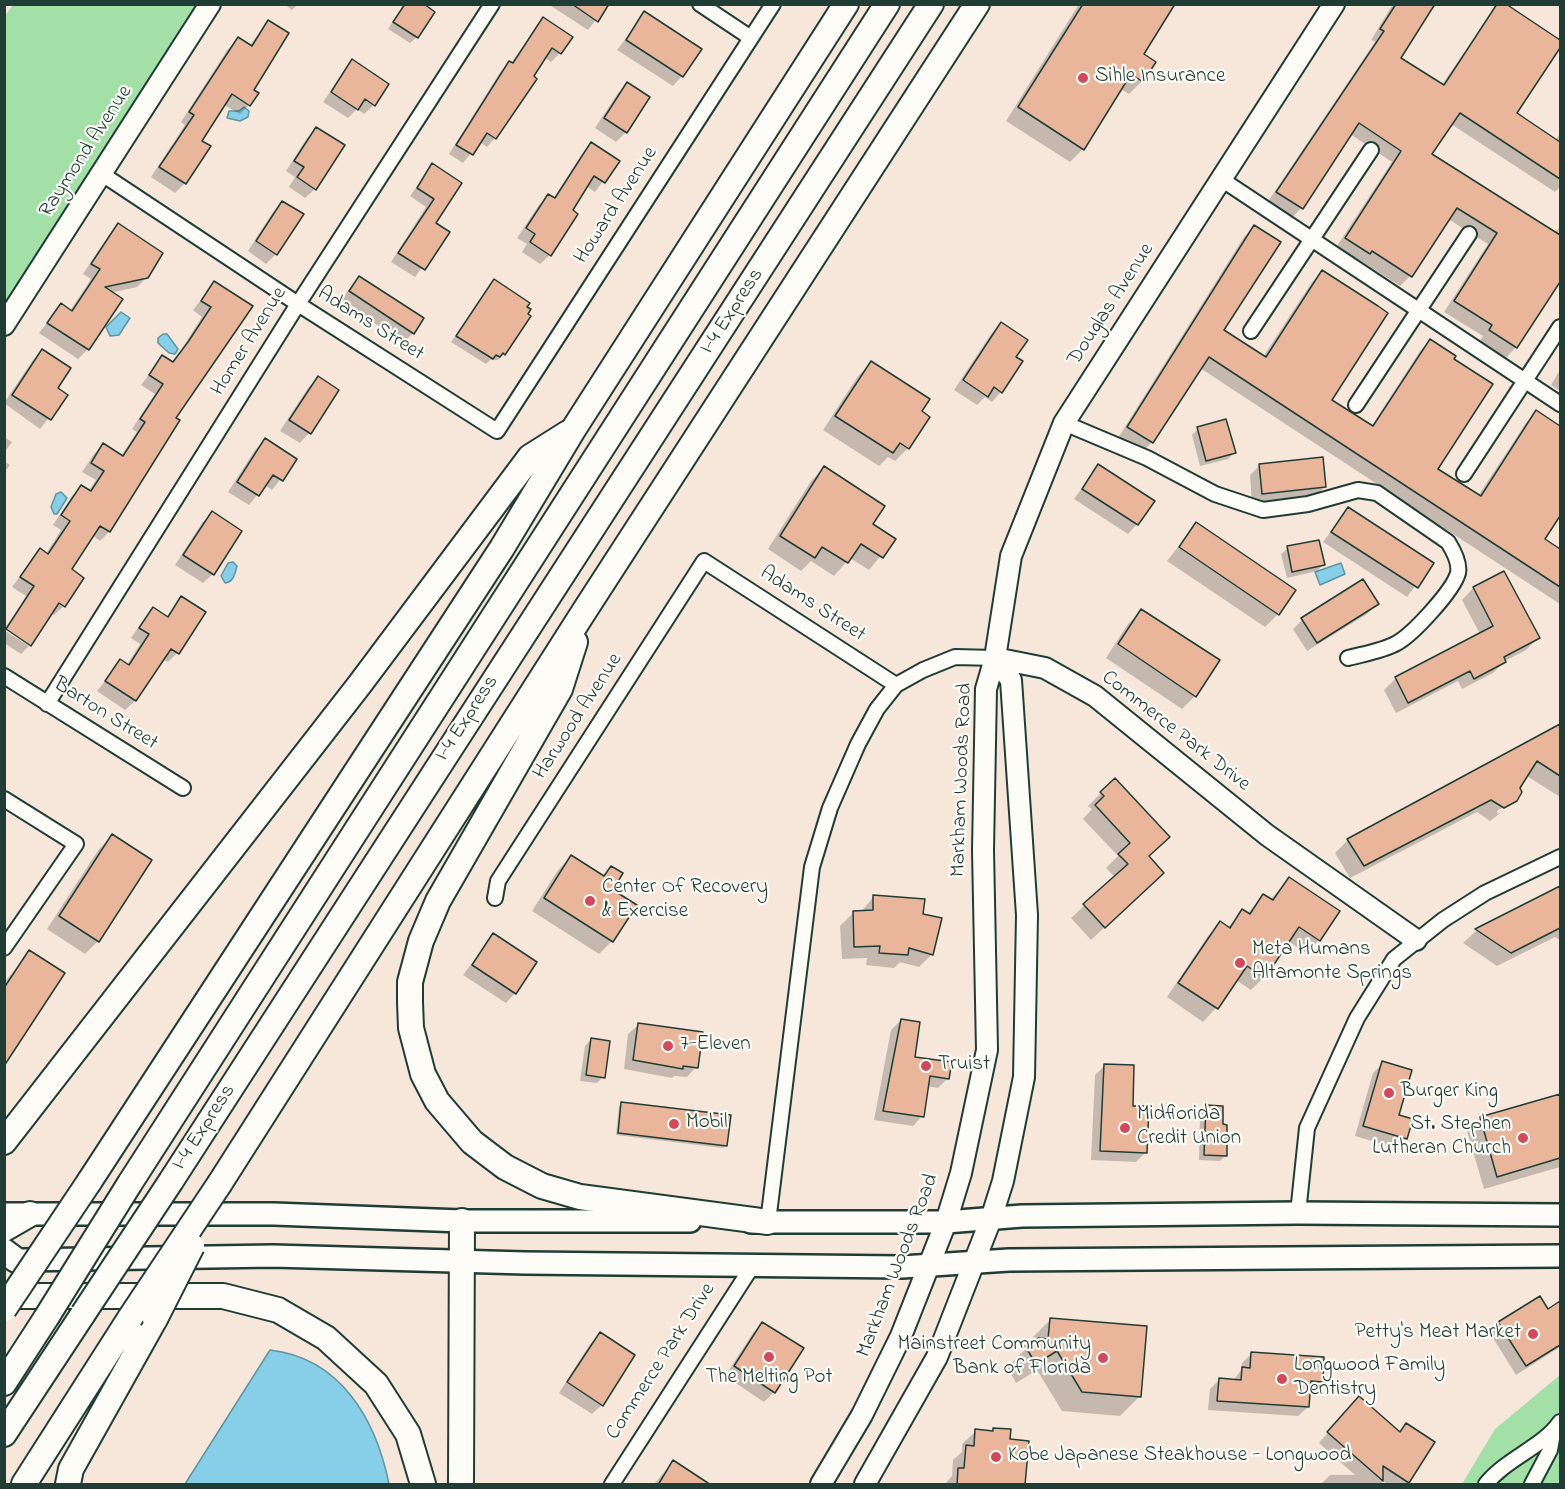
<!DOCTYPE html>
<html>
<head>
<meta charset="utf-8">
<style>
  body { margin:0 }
  #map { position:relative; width:1565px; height:1489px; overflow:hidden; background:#f7e7db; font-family:"Indie Flower",sans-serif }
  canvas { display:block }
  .frame { position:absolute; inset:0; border:6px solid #1f3d34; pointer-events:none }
</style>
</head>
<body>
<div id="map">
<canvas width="1565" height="1489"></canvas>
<div class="frame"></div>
</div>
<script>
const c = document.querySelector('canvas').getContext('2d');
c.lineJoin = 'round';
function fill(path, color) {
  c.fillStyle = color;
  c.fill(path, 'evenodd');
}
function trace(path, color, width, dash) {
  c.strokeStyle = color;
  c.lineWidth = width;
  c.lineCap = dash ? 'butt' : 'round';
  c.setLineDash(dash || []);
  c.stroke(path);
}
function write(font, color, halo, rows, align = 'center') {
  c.font = font + ' "Indie Flower",sans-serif';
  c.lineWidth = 4.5;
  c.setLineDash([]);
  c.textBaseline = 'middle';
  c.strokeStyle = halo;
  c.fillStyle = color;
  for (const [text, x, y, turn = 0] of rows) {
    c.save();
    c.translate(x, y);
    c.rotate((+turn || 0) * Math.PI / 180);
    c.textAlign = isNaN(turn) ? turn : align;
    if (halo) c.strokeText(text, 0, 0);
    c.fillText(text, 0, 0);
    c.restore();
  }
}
const green = new Path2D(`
  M13 5H197L5 304 4 17Z
  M1560 1375V1484H1462L1495 1429Z`);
const water = new Path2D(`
  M244 107 249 111 248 117 240 121 227 118 229 111H239Z
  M121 312 130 318 119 335 110 336 106 327Z
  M163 334H167L178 349 175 354 169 353 158 343V338Z
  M61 492 67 498 57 514H54L51 507 56 494Z
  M233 562 237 566C235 573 234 582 225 583L221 576 228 563Z
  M1341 563 1345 574 1320 585 1315 572Z
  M270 1350C341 1358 376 1420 389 1484H185Z`);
const shadow = new Path2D(`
  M284 4H298L292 10Z
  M404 4H421L417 37 410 43 388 29Z
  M548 4H608L588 30Z
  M1079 4H1174L1142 54V81L1129 94 1121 89 1083 149 1070 162 1006 121Z
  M1393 4H1434L1399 58 1441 86 1498 4H1504L1560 42 1515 114 1556 140 1560 133V187L1555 192 1451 124 1430 154 1554 233 1560 227V280L1516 347 1506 358 1480 341 1483 336 1444 312 1488 244 1448 219 1410 276 1400 286 1361 261 1359 264 1335 249 1392 162 1350 134 1301 208 1291 219 1267 203 1375 42 1371 40Z
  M645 13 682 76 673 86 617 50Z
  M543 19 560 53 551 62 544 57 495 138 487 147 480 142 463 163 449 154 501 71 511 63Z
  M268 22 249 105 240 114 224 105 200 141 209 146 185 183 175 193 151 177 185 125 181 122 228 49 238 39 249 46Z
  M352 61 374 105 364 114 357 109 348 118 323 102Z
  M628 84 648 97 626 132 616 142 595 128 618 93Z
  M317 129 315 189 305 198 289 187 295 177 286 171 307 138Z
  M592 144 618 161 595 192 586 186 571 210 550 255 540 264 522 252 527 244 517 238 539 205 548 196 553 199 582 154Z
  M432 165 460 183 434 223 448 232 415 277 391 262 426 207 410 196Z
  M283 202 276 254 266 264 248 251 273 212Z
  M118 225 147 277 137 287 110 293 88 349 78 359 39 333 61 305 70 311 91 279 83 274 109 235Z
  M1254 227 1222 330 1263 357 1312 282 1322 272 1330 400 1371 427 1420 351 1430 341 1436 469 1478 496 1526 423 1537 412 1560 427V513L1543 539 1560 550V604L1200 368 1152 442 1141 453 1118 438 1244 237Z
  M359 277 413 333 404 342 340 301Z
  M494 281 504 354 498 360H490L486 364 451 342Z
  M214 283 251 307 174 419 177 421 109 532 100 541 92 535 70 570 64 606 54 615 51 613 30 643 6 627 26 596 12 587 40 550 46 554 61 530 53 525 72 496 81 487 88 492 96 480 82 472 94 454 103 445 121 456 137 432 132 429 155 394 141 385 162 357 171 363 179 353 202 317 193 310Z
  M1001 324 1014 357 1001 392 992 402 985 397 977 405 954 390 991 334Z
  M43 351 56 389 66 396 40 429 4 403 33 360Z
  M871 363 920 412 908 448 895 461 888 457 879 466 823 430 858 376Z
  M1560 370V391L1551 385Z
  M318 378 337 391 309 433 300 443 280 431 308 388Z
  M1198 429 1234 453 1228 459 1200 466 1192 435Z
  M4 437 12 442 4 453Z
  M265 440 295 460 272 490 265 485 249 505 228 492 255 450Z
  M4 461 10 465 4 473Z
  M1098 466 1137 524 1128 534 1074 499Z
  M1259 466 1325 487 1315 496 1252 503 1250 475Z
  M824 468 871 525 894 540 869 570 850 558 834 576 811 561 801 571 768 549 811 481Z
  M1348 509 1432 563 1407 597 1323 542Z
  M212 513 213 574 203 583 175 565 202 523Z
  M1196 524 1278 614 1265 627 1167 561Z
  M1288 548 1323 565 1317 571 1287 578 1281 554Z
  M1473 588 1538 638 1526 650 1505 661 1493 673 1462 689 1458 681 1396 713 1384 690 1396 678 1480 634 1462 600Z
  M182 598 177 653 168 662 162 659 135 701 125 710 97 691 121 661 127 665 140 644 131 638 144 619 153 609 166 617Z
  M1377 604 1367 614 1307 651 1293 629 1302 620Z
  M1141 611 1195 696 1182 709 1106 658 1128 624Z
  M4 630 29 646 21 654 4 643Z
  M1560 726V797L1527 776 1518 788 1515 800 1497 811 1498 814 1507 808 1490 821 1477 812 1350 878 1335 853 1348 840Z
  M1101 793 1168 836 1147 857 1149 886 1091 940 1071 918 1115 877 1106 868 1118 856 1083 819 1092 809 1088 806Z
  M112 836 98 941 85 954 47 929 99 849Z
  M571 857 602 877 611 868 612 941 599 954 532 911 558 870Z
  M1289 879 1319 940 1306 953 1288 941 1264 977 1251 990 1236 980 1216 1008 1203 1022 1167 997 1208 936 1221 923 1227 928 1243 911 1247 914 1263 896 1270 900Z
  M1560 888V940L1555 937 1497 966 1463 943 1476 931Z
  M874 896 921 916 932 954 919 967 900 962 894 968 866 965 867 958 842 959 840 926 853 913 861 912Z
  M493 935 515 993 506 1003 463 975Z
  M29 952 4 1062V983Z
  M901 1020 913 1058 948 1078 938 1088 927 1086 922 1116 913 1126 874 1120 891 1030Z
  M638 1025 696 1067 687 1077 674 1076 672 1078 624 1069 628 1034Z
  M591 1039 603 1077 597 1083 580 1081 585 1046Z
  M1383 1063 1406 1138 1396 1148 1355 1136 1373 1073Z
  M1105 1065 1131 1107 1146 1152 1136 1162 1091 1160 1095 1075Z
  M1560 1096V1167L1484 1189 1467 1131 1480 1118Z
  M622 1103 726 1146 723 1148 616 1135 619 1106Z
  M1206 1107 1226 1155 1220 1161 1199 1160 1200 1113Z
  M1560 1303V1347L1516 1375 1490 1333 1499 1324 1548 1311Z
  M1051 1319 1140 1396 1120 1416 1062 1411 1037 1370 1016 1383 1007 1367 1030 1345 1031 1339Z
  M763 1324 774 1392 764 1402 725 1376 753 1333Z
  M600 1334 602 1405 592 1414 559 1393 590 1344Z
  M1252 1353 1321 1382 1309 1391 1308 1407 1298 1416 1208 1410 1210 1389 1219 1380 1233 1381 1241 1370 1242 1363Z
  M1349 1408 1399 1433 1406 1425 1408 1482 1405 1484H1388L1382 1481V1484H1321L1330 1475H1355L1319 1443Z
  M976 1431H1009L1008 1440 1024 1484H945L952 1476 953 1460 962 1452V1444Z
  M673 1462 708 1484H654Z`);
const building = new Path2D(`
  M405 4H424L435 12 418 38 393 22Z
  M572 4H609L598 22Z
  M1083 4H1175L1144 54 1156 62 1143 82 1131 74 1084 150 1018 107Z
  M1396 4H1435L1401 58 1444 85 1497 4H1506L1560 40V48L1517 113 1560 142V179L1460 113 1432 154 1560 235V282L1517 348 1489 330 1492 325 1454 301 1497 233 1457 208 1412 277 1372 251 1370 254 1345 238 1401 151 1359 123 1303 209 1276 192 1384 31 1380 29Z
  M644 11 702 49 683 77 626 40Z
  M543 17 573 37 561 54 552 48 534 76 537 79 496 139 487 133 473 155 456 145 509 61 513 63Z
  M268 20 289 33 254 90 259 93 250 106 232 94 202 141 211 146 186 184 159 167 194 115 189 112 238 37 252 46Z
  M352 59 389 84 375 106 365 99 358 110 331 92Z
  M627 82 650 97 627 133 604 118Z
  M316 127 345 145 316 190 297 177 304 167 294 161Z
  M591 142 620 161 605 183 594 176 573 210 578 214 551 256 530 242 535 234 526 228 548 194 555 198Z
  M432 163 462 183 436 223 450 232 425 270 398 253 434 199 417 188Z
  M282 201 304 214 277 255 256 241Z
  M118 223 163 253 148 278 105 287 123 299 89 350 47 323 61 303 72 311 100 269 91 264Z
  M1254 225 1281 242 1224 330 1266 357 1322 270 1378 306 1388 313 1332 400 1373 426 1430 339 1456 356 1454 359 1493 384 1438 469 1481 496 1536 410 1560 426V516L1545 539 1560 549V587L1209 357 1153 443 1127 427Z
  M359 276 424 318 414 334 349 291Z
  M494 279 530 303 527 307 531 309 528 314 531 316 505 355 503 353 500 357 496 355 493 359 456 336Z
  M214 281 253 306 176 418 180 420 110 532 100 526 72 569 84 578 65 607 59 603 31 646 6 629 34 586 20 577 40 548 48 554 70 521 61 515 81 485 91 491 104 471 91 463 103 443 123 456 145 422 140 419 163 384 149 375 162 355 173 362 188 342 211 307 201 301Z
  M1001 322 1028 340 1016 357 1023 361 1002 393 994 387 988 397 963 380Z
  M42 349 71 368 58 388 68 395 51 420 12 395Z
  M871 361 930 399 922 411 930 417 909 449 900 443 893 453 835 416Z
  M318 376 339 390 311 434 289 420Z
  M1226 419 1236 453 1206 461 1197 427Z
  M265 438 297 459 283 481 273 475 259 496 237 482Z
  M1323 457 1326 487 1262 494 1259 464Z
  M1098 464 1155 501 1138 525 1082 489Z
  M824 466 885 506 873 524 896 539 883 558 861 544 848 563 822 547 815 558 780 536Z
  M1348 507 1434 563 1418 588 1331 532Z
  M212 511 242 531 214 575 183 555Z
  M1196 522 1296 590 1279 615 1179 547Z
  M1319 540 1325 565 1292 572 1287 546Z
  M1504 571 1540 638 1504 657 1506 662 1474 679 1470 671 1408 703 1395 677 1493 626 1473 587Z
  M1363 579 1379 604 1317 643 1301 618Z
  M181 596 206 612 179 654 171 649 136 701 105 681 120 659 129 665 149 634 139 628 153 607 168 617Z
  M1141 609 1220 660 1196 697 1118 644Z
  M1560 724V776L1537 761 1520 788 1522 792 1517 801 1504 808 1491 800 1364 866 1347 839Z
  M1115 778 1170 837 1149 856 1164 873 1105 928 1083 904 1128 864 1118 854 1130 843 1095 805 1104 796 1100 792Z
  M112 834 152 860 99 942 59 916Z
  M571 855 604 876 611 866 623 873 613 890 637 905 613 942 544 898Z
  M1289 877 1340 911 1320 941 1299 927 1265 978 1247 966 1218 1009 1178 983 1220 921 1230 928 1242 909 1250 914 1263 894 1273 900Z
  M1560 886V928L1511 953 1475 929Z
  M873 895 925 899 923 914 942 918 933 955 909 948 908 955 879 953 880 946 854 947 853 911 873 910Z
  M493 933 537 962 516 994 472 965Z
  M29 950 65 973 4 1066V988Z
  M901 1019 920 1022 915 1057 952 1062 949 1079 930 1076 924 1117 883 1111Z
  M638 1023 703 1032 698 1068 683 1066V1069L633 1060Z
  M591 1038 610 1041 605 1078 586 1075Z
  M1382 1061 1412 1070 1399 1115 1413 1119 1407 1139 1363 1126Z
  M1104 1064 1134 1065 1133 1106H1149L1147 1153 1100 1151Z
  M1560 1094V1158L1497 1177 1480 1117Z
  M621 1102 731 1115 727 1146 618 1133Z
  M1206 1105 1223 1106V1124L1227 1125V1156L1204 1155Z
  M1540 1296 1548 1309 1560 1301V1345L1526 1366 1498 1322Z
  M1050 1318 1147 1326 1141 1397 1082 1392 1057 1351 1036 1364 1025 1346 1039 1338 1048 1339Z
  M762 1322 804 1348 775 1393 734 1366Z
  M600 1332 635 1355 603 1406 567 1382Z
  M1251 1352 1324 1357 1323 1382 1311 1381 1309 1407 1217 1401 1219 1378 1241 1380 1242 1367 1250 1368Z
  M1359 1396 1400 1432 1406 1423 1435 1442 1409 1483 1383 1466V1481L1327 1432Z
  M993 1428 1011 1429 1010 1439 1029 1441 1025 1485H957L958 1468H964L966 1445 974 1446 975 1429 993 1431Z
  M673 1460 711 1485H658Z`);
const street = new Path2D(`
  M700 4 751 38
  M102 174 298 304 497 431 773 4
  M1221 179 1560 404
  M1251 331 1371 150
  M1356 405 1469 234
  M1064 423 1147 458 1215 494 1263 510 1308 504 1358 490 1377 493 1448 542C1453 550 1460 563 1458 573 1453 591 1413 634 1397 643 1383 651 1363 654 1348 658
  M1464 474 1560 327
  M4 676 183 788
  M47 704 298 304 492 4
  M4 799 76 844 4 948
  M495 898 498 881 704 561 896 685
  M1298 1213 1307 1128 1357 1018 1394 959 1443 920 1485 893 1560 857
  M768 1222 812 867 830 808 858 744 877 709 896 685 923 670 955 657 995 658
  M612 1484 753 1265
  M1486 1484C1507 1458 1543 1447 1560 1422
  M1532 1484 1550 1450 1553 1433`);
const secondary = new Path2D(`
  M4 325 210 4
  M995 658 1045 668 1095 696 1267 835 1416 940
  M821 1484 862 1415 901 1336 946 1222 961 1173 987 1050 983 850 986 689 995 658 1011 556 1064 423 1334 4
  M865 1484 937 1357 991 1219 1003 1181 1024 1077 1027 915 1011 680 995 658`);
const primary = new Path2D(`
  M4 1214H274L462 1221H690
  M751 1222H946L1022 1216 1298 1213 1560 1215
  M23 1260 273 1256 525 1263 902 1267 1009 1260 1560 1256`);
const highway = new Path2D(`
  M575 642 560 689 438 901 421 941 410 982V1002L411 1028 423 1074 437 1101 472 1142 505 1167 542 1186 580 1197 768 1222
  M4 1142 360 684 530 457 568 433
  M171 1181 931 4
  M89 1182 502 548 573 430 846 4
  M130 1183 887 4
  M220 1183 585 610 977 4
  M4 1229 30 1214
  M4 1251 16 1260
  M4 1296H223L278 1310 326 1338 376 1384 408 1434 423 1484
  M4 1383 46 1318
  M4 1434 83 1314
  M24 1484 130 1318
  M68 1484 71 1469 155 1319
  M461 1484 462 1221`);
const highwayBridge = new Path2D(`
  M4 1309 89 1182
  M83 1314 171 1181
  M46 1318 130 1183
  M130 1318 220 1183
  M155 1319 192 1246`);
const markers = [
  [1083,78,6,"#d1495b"],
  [590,901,6,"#d1495b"],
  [1240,963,6,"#d1495b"],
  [668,1046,6,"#d1495b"],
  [926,1066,6,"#d1495b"],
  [1389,1093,6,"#d1495b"],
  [674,1124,6,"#d1495b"],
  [1125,1128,6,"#d1495b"],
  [1523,1138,6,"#d1495b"],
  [1533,1334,6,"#d1495b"],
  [769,1357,6,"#d1495b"],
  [1103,1358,6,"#d1495b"],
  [1282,1379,6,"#d1495b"],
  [996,1457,6,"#d1495b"]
];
const poiNames = [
  ["Sihle Insurance",1095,78],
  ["Center Of Recovery",602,889],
  ["& Exercise",602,913],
  ["Meta Humans",1252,951],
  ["Altamonte Springs",1252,975],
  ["7-Eleven",680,1046],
  ["Truist",938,1066],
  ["Burger King",1401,1093],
  ["Midflorida",1137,1116],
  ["Credit Union",1137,1140],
  ["Mobil",686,1124],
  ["St. Stephen",1511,1126,"right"],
  ["Lutheran Church",1511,1150,"right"],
  ["Petty's Meat Market",1521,1334,"right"],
  ["Mainstreet Community",1091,1346,"right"],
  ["Bank of Florida",1091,1370,"right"],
  ["Longwood Family",1294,1367],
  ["Dentistry",1294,1391],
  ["The Melting Pot",769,1379,"center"],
  ["Kobe Japanese Steakhouse - Longwood",1008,1457]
];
const streetNames = [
  ["Raymond Avenue",87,152,-57],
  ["Howard Avenue",617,206,-57],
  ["Douglas Avenue",1112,305,-57],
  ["I-4 Express",733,312,-57],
  ["Adams Street",370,325,32],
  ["Homer Avenue",250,342,-58],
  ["Adams Street",812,605,33],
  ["Barton Street",105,715,32],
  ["Harwood Avenue",579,717,-57],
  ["I-4 Express",468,719,-57],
  ["Commerce Park Drive",1175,732,38],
  ["Markham Woods Road",963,780,-88],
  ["I-4 Express",205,1128,-57],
  ["Markham Woods Road",899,1266,-69],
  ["Commerce Park Drive",662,1362,-57]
];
fill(green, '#a2e0a8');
fill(water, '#87cfe8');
trace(water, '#5d95a0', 1.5);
fill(shadow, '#0003');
fill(building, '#e9b69b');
trace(building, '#1f3d34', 1.5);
trace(street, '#1f3d34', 18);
trace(secondary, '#1f3d34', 24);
trace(primary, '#1f3d34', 26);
trace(highway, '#1f3d34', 28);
trace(street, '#fdfcf7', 14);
trace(secondary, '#fdfcf7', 20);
trace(primary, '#fdfcf7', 21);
trace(highway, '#fdfcf7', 24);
trace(highwayBridge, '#1f3d34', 28, []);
trace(highwayBridge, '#fdfcf7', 24);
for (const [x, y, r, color] of markers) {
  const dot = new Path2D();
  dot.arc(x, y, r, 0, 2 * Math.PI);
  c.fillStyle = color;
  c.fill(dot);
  trace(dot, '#fdfcf7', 2);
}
write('21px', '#1f3d34', '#fdfcf7', poiNames, 'left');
write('21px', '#1f3d34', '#fdfcf7', streetNames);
</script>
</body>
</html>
